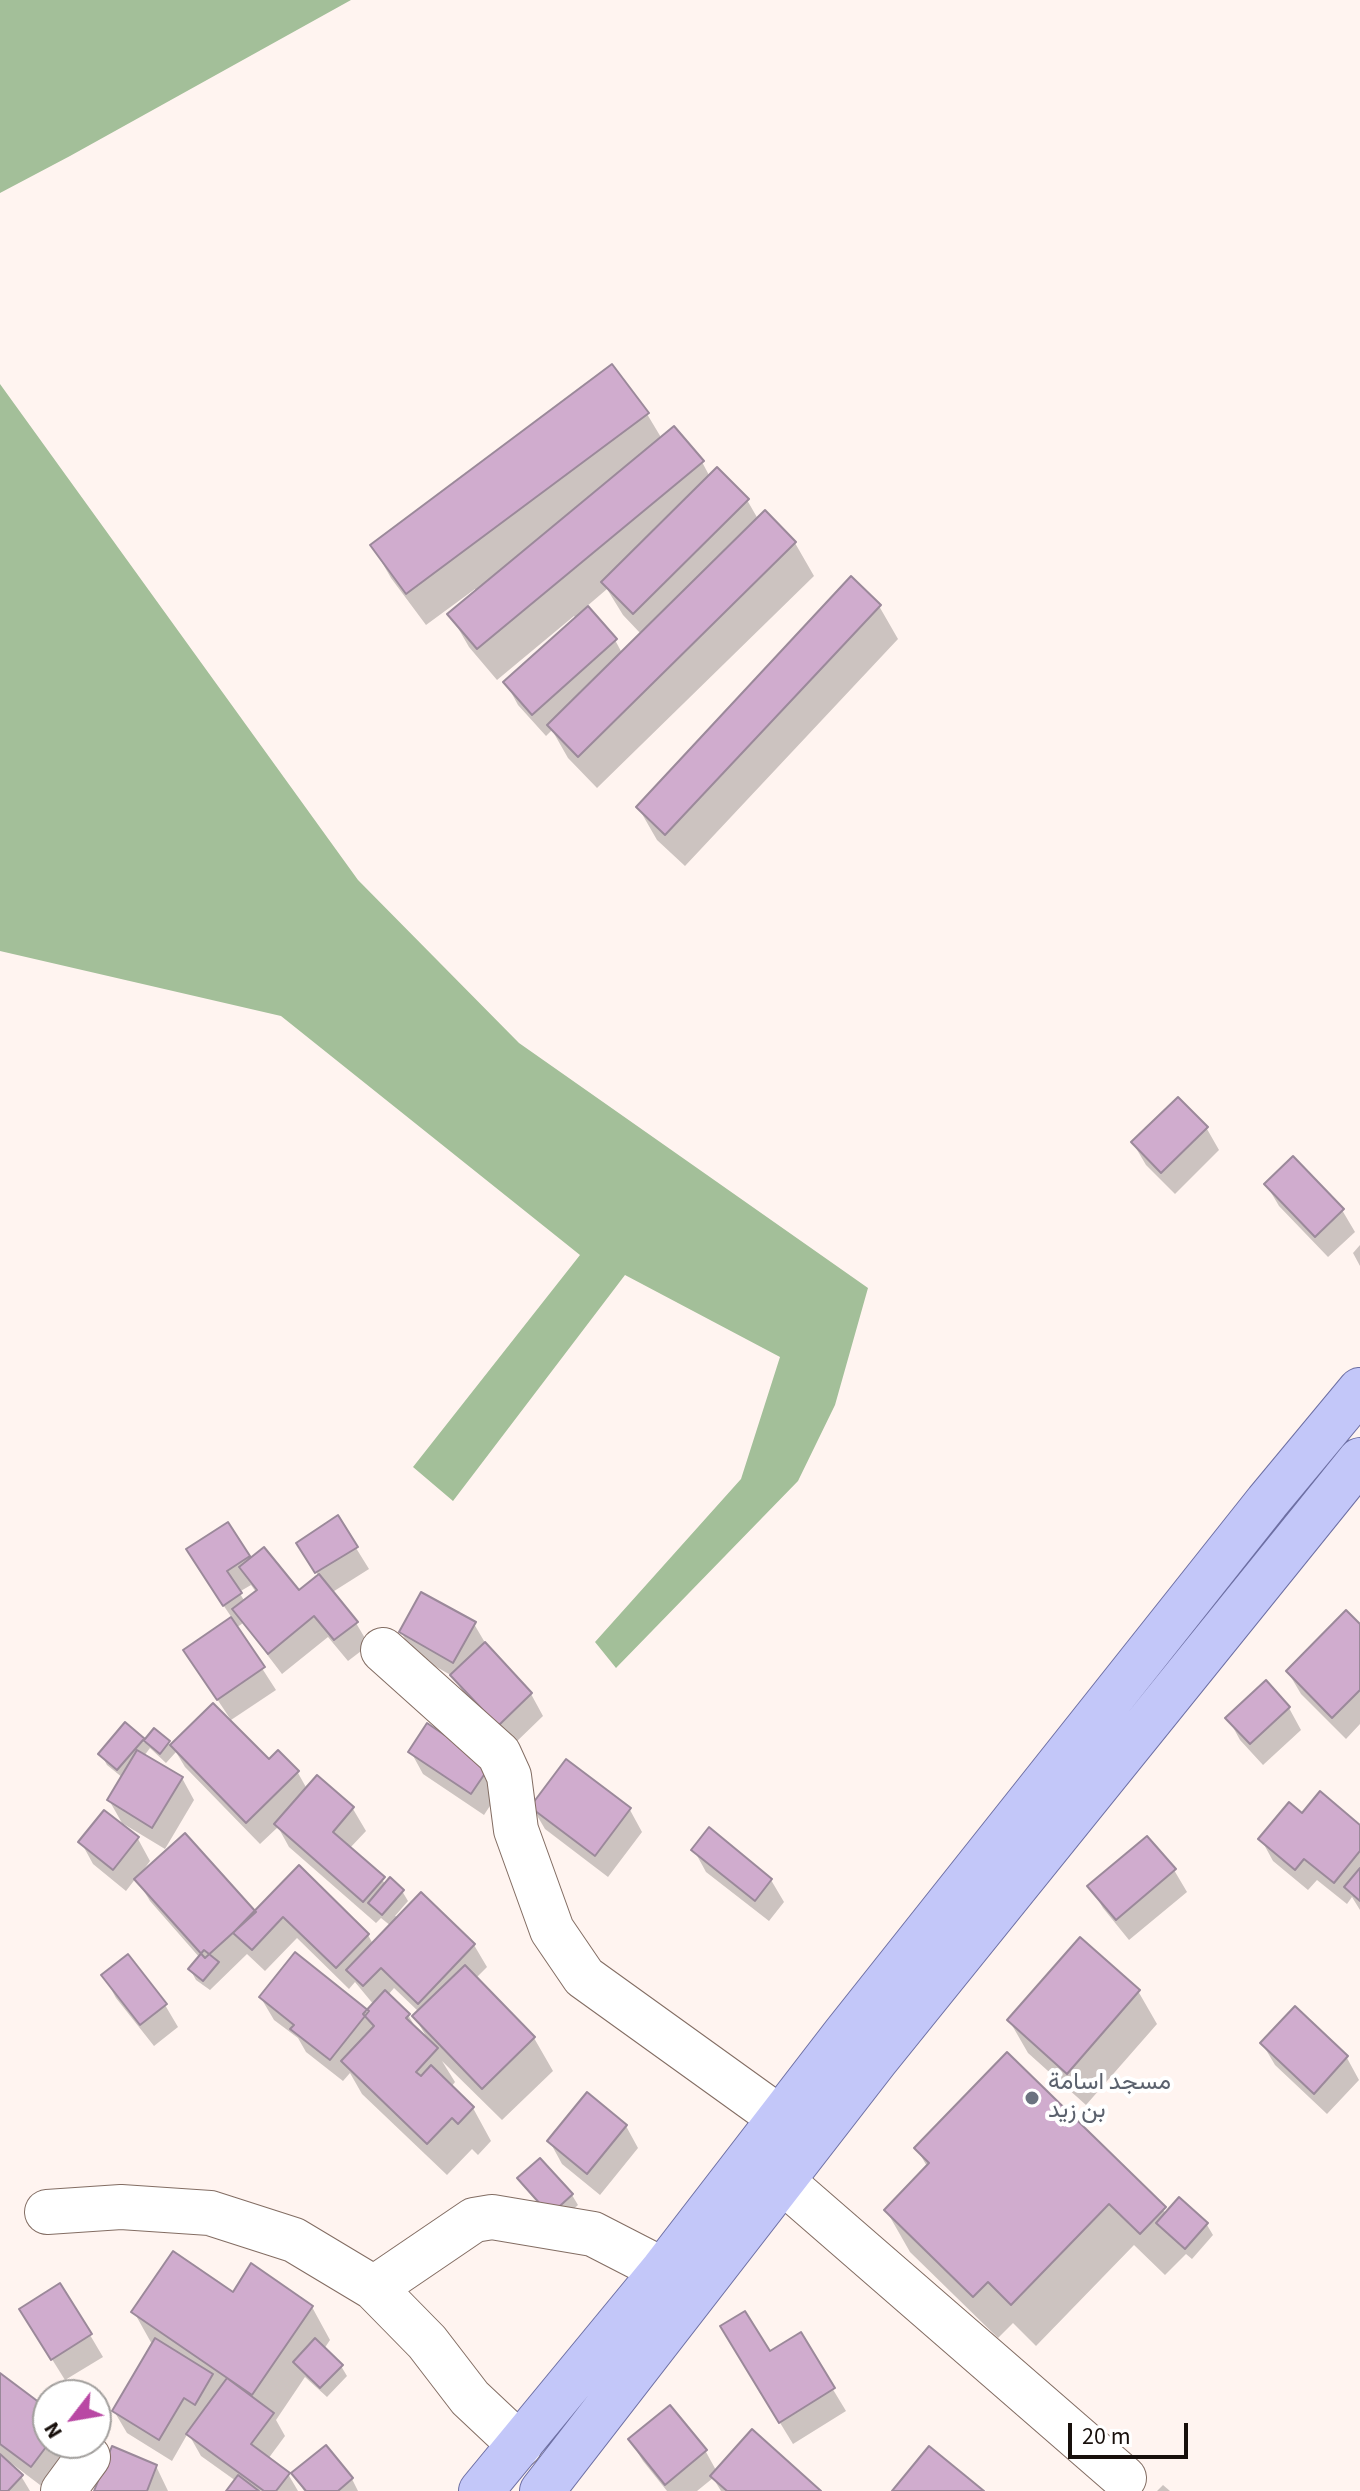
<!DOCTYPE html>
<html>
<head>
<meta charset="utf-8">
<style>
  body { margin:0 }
  #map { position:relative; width:1360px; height:2491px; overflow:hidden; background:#fff4f0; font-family:"Source Sans 3",sans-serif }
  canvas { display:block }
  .north { position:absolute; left:32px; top:2379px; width:80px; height:80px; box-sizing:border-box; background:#fff; border:2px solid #a29f9d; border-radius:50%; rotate:239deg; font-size:22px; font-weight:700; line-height:32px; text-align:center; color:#170f0b }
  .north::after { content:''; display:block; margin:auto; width:28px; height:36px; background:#b948a4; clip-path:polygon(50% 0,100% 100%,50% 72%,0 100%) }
  .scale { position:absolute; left:1068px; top:2423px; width:120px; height:36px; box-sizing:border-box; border:4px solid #170f0b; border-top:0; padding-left:10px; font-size:24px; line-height:28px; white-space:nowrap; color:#170f0b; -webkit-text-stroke:6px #fff; paint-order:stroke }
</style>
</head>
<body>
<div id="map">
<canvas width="1360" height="2491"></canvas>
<div class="north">N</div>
<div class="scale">20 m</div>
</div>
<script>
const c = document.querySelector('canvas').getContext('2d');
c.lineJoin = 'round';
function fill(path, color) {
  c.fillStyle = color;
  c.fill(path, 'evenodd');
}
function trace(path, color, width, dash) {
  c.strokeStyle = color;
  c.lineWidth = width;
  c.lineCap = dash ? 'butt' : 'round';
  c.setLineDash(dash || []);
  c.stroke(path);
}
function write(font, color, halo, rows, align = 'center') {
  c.font = font + ' "Source Sans 3",Vazirmatn,sans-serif';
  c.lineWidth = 8;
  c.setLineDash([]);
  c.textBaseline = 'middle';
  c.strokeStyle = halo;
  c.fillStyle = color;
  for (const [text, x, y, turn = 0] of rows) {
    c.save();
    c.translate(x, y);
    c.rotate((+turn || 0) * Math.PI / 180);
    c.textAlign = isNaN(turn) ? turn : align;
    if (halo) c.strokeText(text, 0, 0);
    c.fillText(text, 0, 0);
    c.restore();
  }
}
const forest = new Path2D(`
  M0 0H351L70 156 0 193Z
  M0 384 358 880 519 1043 868 1288 835 1405 798 1481 616 1668 595 1642 741 1479 780 1357 625 1275 453 1501 413 1467 580 1255 281 1016 0 951Z`);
const shadow = new Path2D(`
  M647 414 662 439 702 462 710 477 747 500 758 519 795 543 814 576 597 788 568 758 552 730 546 736 518 705 506 683 577 619 574 616 497 680 469 647 450 614 477 592 475 589 426 625 391 578 372 545ZM607 589 623 615 641 634 622 653 615 640 586 607Z
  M879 606 898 639 685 866 657 840 638 807Z
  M1178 1100 1207 1129 1219 1150 1175 1194 1146 1165 1133 1143Z
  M1266 1184 1342 1210 1355 1232 1328 1257 1279 1206Z
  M1360 1245V1266L1353 1253Z
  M227 1524 250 1560 299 1593 319 1577 299 1543 356 1548 369 1569 331 1593 356 1623 369 1645 348 1661 328 1637 282 1674 243 1623 236 1628 276 1690 231 1720 185 1651 232 1618 201 1572ZM251 1585 256 1592 245 1602 239 1592Z
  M474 1624 487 1646 531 1694 543 1716 512 1746 466 1697 454 1677 414 1654 401 1632Z
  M1360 1627V1724L1346 1739 1301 1694 1288 1672Z
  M213 1706 269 1762 278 1753 298 1773 307 1789 317 1778 353 1809 366 1831 349 1849 386 1884 402 1891 408 1901 395 1916 474 1945 487 1967 476 1978 534 2038 553 2071 502 2120 442 2061 455 2082 451 2087 473 2108 491 2141 478 2155 472 2149 447 2175 362 2094 350 2073 343 2081 306 2052 298 2038 274 2020 261 1998 367 2012 374 2005 355 1982 349 1989 297 1938 265 1971 247 1954 210 1990 196 1980 190 1969 200 1958 150 1901 136 1878 126 1891 93 1864 81 1842 104 1813 138 1839 150 1861 142 1872 143 1873 255 1914 299 1868 368 1935 373 1944 391 1926 381 1918 376 1923 289 1847 278 1827 260 1844 185 1767 176 1752 166 1763 150 1748 144 1756 182 1778 194 1800 165 1849 122 1823 109 1800 123 1778 107 1765 101 1754 143 1740 144 1743 155 1731 171 1746ZM394 1988 419 2012 414 2016 429 2041 419 2033 408 2015 388 1995Z
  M1289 1708 1301 1730 1263 1765 1240 1740 1228 1718Z
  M411 1752 489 1767 501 1789 484 1815 423 1774Z
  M532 1807 630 1810 642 1832 608 1877 545 1829Z
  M1302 1816 1360 1827V1910L1352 1897 1347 1904 1317 1880 1308 1890 1273 1861 1261 1839Z
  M694 1850 771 1880 784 1902 769 1921 706 1872Z
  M1174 1870 1187 1892 1129 1940 1103 1908 1090 1886Z
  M128 1957 165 2005 178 2027 154 2046 116 1998 104 1976Z
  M1138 1991 1157 2024 1086 2105 1028 2053 1009 2020Z
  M1295 2009 1347 2058 1359 2080 1327 2114 1275 2065 1262 2043Z
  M1007 2055 1167 2214 1180 2200 1207 2225 1213 2235 1192 2259 1186 2254 1165 2275 1134 2245 1036 2346 1013 2323 998 2338 910 2252 886 2210 928 2168 917 2149Z
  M626 2126 638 2148 600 2195 562 2164 550 2142Z
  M520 2179 572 2195 578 2205 557 2224 526 2189Z
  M233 2294 312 2307 330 2340 324 2349 341 2366 347 2376 327 2397 305 2377 276 2420 285 2436 268 2459 288 2474 298 2491H228L236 2481 201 2456 188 2433 172 2461 127 2433 114 2411 153 2346 134 2312Z
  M35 2332 90 2335 103 2357 65 2380Z
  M800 2335 846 2411 793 2444 735 2349 769 2354Z
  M0 2375 48 2443H74L44 2488 11 2463 9 2465 21 2476 30 2491H0Z
  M670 2408 706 2452 717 2472 818 2491H721L713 2478 697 2491H667L643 2461 630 2440Z
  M326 2447 352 2479 358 2491H304L294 2474Z
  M156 2466 168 2491H96Z
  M1163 2485 1170 2491H1157Z`);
const building = new Path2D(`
  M612 364 649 413 406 594 370 545Z
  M674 426 704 461 477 649 447 614Z
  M717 467 749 499 633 614 601 582Z
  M765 510 796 542 578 757 547 725Z
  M851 576 881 605 665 835 636 807Z
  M588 606 617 639 532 715 503 682Z
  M1178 1097 1208 1127 1161 1173 1131 1142Z
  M1293 1156 1344 1209 1315 1237 1264 1184Z
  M338 1515 358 1547 315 1573 296 1543Z
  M228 1522 250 1556 227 1571 242 1593 223 1606 186 1549Z
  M264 1547 299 1590 319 1574 358 1622 334 1640 314 1616 268 1654 232 1609 257 1590 239 1567Z
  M421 1592 476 1622 453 1663 399 1632Z
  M1346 1610 1360 1624V1690L1332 1718 1286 1671Z
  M231 1617 265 1667 217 1700 183 1650Z
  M485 1642 532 1693 498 1726 450 1675Z
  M1266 1680 1290 1707 1250 1744 1225 1718Z
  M213 1703 269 1759 278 1750 299 1771 246 1823 170 1745Z
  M125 1722 145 1739 154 1728 170 1741 160 1754 143 1740 117 1770 98 1754Z
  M427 1723 490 1766 471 1794 408 1752Z
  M137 1750 183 1777 152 1828 107 1800Z
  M566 1759 631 1808 595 1856 530 1807Z
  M317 1775 354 1807 333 1832 385 1877 363 1902 274 1824Z
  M1320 1791 1360 1825V1851L1334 1883 1304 1859 1295 1870 1258 1839 1289 1802 1302 1813Z
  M104 1810 139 1837 113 1870 78 1842Z
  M709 1827 772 1879 755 1901 691 1850Z
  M185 1833 256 1912 205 1958 134 1879Z
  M1147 1836 1176 1869 1116 1920 1087 1886Z
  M299 1865 369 1934 336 1968 283 1917 252 1950 233 1933Z
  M1360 1868V1901L1344 1887Z
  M390 1877 404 1890 382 1915 368 1903Z
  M421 1892 475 1944 418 2004 381 1968 363 1986 346 1970Z
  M1080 1937 1140 1990 1067 2074 1007 2020Z
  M204 1950 219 1962 203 1981 188 1969Z
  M295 1952 369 2011 330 2060 290 2029 294 2025 259 1997Z
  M128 1954 167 2004 140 2025 101 1975Z
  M465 1965 535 2037 482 2089 412 2016Z
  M385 1990 410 2014 406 2018 438 2048 416 2072 421 2076 431 2065 474 2107 458 2124 452 2118 427 2144 341 2061 374 2026 363 2014Z
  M1295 2006 1348 2056 1314 2094 1260 2043Z
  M1007 2052 1166 2207 1140 2234 1109 2204 1011 2305 988 2282 973 2297 884 2210 929 2163 914 2148Z
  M587 2092 627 2125 587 2174 547 2141Z
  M540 2158 573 2194 550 2215 517 2178Z
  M1179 2197 1208 2223 1185 2249 1156 2223Z
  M173 2251 233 2292 251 2263 313 2306 252 2395 131 2312Z
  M60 2283 92 2334 51 2360 19 2309Z
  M745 2311 770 2351 801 2332 835 2388 779 2423 720 2326Z
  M155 2338 213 2374 195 2405 184 2398 159 2440 112 2411Z
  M315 2338 343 2365 320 2388 293 2362Z
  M0 2373 48 2409 49 2443 31 2467 0 2444Z
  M227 2378 274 2413 251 2444 290 2473 276 2491H264L186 2434Z
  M670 2405 707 2450 665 2485 628 2439Z
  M752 2429 821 2491H727L710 2476Z
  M326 2445 353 2478 338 2491H306L291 2473Z
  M112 2446 157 2465 147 2491H94Z
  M929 2446 984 2491H892Z
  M0 2454 23 2475 8 2491H0Z
  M238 2475 259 2491H226Z`);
const minor = new Path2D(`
  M383 1650 499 1754 509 1776 516 1830 552 1930 584 1977 780 2118
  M781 2180 1124 2478
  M47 2212 121 2207 210 2213 294 2240 374 2288 427 2342 470 2398 520 2445
  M374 2288 474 2220 492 2217 593 2234 663 2270
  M63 2491 88 2457`);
const primary = new Path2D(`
  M481 2491 663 2270 844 2035 1267 1502 1360 1390
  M542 2491 876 2060 1360 1460`);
const markers = [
  [1032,2098,8,"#6b7280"]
];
const worshipNames = [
  ["مسجد اسامة",1048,2084],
  ["بن زيد",1048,2112]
];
fill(forest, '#a3bf99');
fill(shadow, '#0003');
fill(building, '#d0acce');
trace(building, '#9b899a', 2);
trace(minor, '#836d63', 46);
trace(primary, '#6d6fa3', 46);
trace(minor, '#fff', 44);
trace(primary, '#c3c7f9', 44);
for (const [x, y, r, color] of markers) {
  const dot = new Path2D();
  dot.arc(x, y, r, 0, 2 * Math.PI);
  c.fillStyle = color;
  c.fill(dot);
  trace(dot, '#fff', 3);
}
write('24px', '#5b616d', '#fff', worshipNames, 'left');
</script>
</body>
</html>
